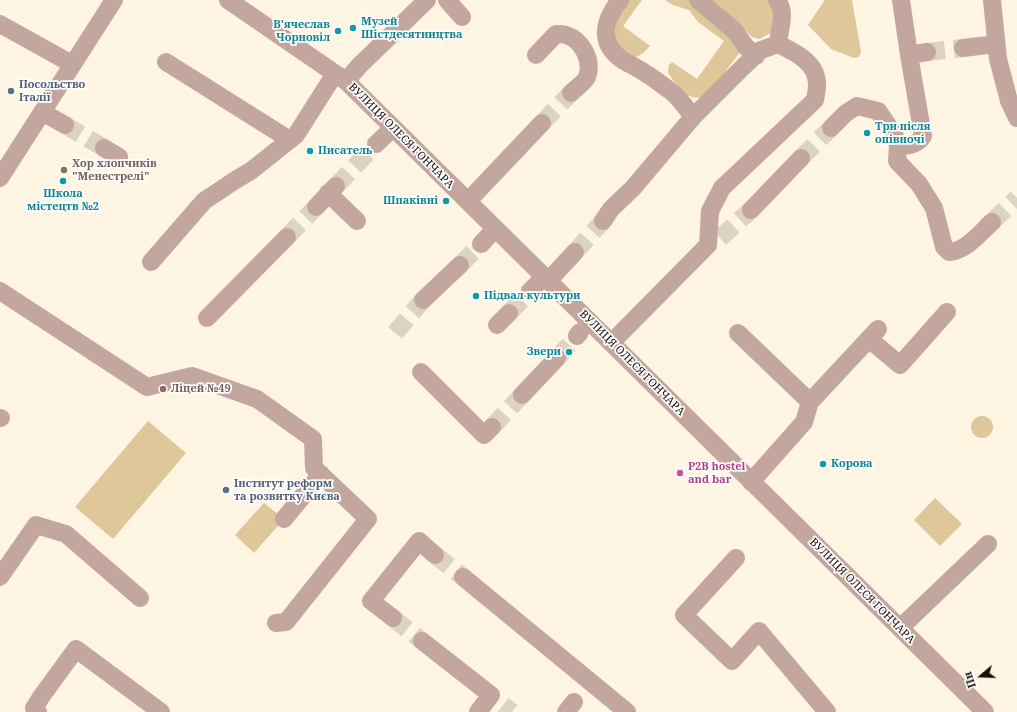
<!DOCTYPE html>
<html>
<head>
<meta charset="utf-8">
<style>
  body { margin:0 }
  #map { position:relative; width:1017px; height:712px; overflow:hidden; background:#fff5e2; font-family:"Noto Serif",serif }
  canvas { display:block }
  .north { position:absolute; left:961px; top:656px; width:40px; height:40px; -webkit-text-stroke:3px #fff; paint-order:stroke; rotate:251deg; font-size:11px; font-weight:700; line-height:16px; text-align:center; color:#171207 }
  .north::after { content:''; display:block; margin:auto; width:14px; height:18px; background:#171207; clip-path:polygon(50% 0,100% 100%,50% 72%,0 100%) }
</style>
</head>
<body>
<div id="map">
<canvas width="1017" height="712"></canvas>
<div class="north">Пн</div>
</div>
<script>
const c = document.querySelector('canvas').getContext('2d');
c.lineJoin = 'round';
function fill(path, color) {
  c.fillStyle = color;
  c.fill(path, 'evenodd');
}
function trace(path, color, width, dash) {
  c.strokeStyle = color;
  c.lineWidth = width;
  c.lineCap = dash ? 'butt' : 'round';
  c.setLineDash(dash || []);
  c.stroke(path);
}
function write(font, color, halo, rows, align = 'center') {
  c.font = font + ' "Noto Serif",serif';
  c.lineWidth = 3.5;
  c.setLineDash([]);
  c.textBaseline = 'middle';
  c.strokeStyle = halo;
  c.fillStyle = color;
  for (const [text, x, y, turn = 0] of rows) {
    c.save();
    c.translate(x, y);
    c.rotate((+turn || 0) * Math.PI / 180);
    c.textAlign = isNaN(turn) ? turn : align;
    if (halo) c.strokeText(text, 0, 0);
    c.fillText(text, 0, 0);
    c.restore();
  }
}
const green = new Path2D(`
  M627 0H642L623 26 650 46 643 53 636 57 627 55 614 38 618 13Z
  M665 0H690L731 36 740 52 708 95C687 104 679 88 668 73L669 65 672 62 697 79 724 41 698 22 689 10 673 5Z
  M710 0H769L776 8 774 31 760 39 752 37 741 26Z
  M825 0H852L861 52 859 57 854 58 831 49 808 25Z
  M971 427a11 11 0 1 1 22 0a11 11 0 1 1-22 0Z
  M148 421 186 453 113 539 75 507Z
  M935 498 962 524 940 546 914 520Z
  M264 503 284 519 254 553 235 535Z`);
const minorTunnel = new Path2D(`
  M927 52 963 48
  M542 123 571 93
  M65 125 104 148
  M801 158 831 128
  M336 186 376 144
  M992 222 1017 198
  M287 237 316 207
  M720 238 751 210
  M575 252 603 221
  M460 265 481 244
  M509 313 530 291
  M395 333 423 300
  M557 358 577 336
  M492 427 522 395
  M435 555 463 577
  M393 618 422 641
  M503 705 512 712`);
const minor = new Path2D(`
  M228 0 346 81 985 712
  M447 0 462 17
  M620 0C603 21 598 44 624 61 631 65 638 68 645 73 655 79 664 86 673 93 681 100 687 109 693 117L742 68 761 50 778 44
  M698 0 735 31 746 47 756 56
  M901 0 909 55 927 52
  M992 0 998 59 1009 101 1017 118
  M0 24 72 64
  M963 48 996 44
  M536 55 556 34C559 34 563 34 566 35 582 40 593 60 587 77 585 82 576 88 571 93
  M166 62 290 140
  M346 81 359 66 427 0
  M42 112 65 125
  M831 128 846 113 857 106 878 111 885 121 894 134 898 145 897 161 919 184 934 208 944 247 949 252C966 251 980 233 992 222
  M376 144 393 128
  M898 145C908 147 918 144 923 136L909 55
  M104 148 119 157
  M0 178 114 0
  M328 193 357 221
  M468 201 542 123
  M316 207 336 186
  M751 210 801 158
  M603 221 611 209 633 188 693 117
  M481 244 495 229
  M151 262 204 201 234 181 252 170 296 135 329 83 336 74
  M548 281 575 252
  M0 291 147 387 192 376 257 399 313 439 314 468 368 519 286 622 276 623
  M530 291 544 277
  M423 300 460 265
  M207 318 287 237
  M497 325 509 313
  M738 333 810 402
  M577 336 580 332
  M869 339 900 365 947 312
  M611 343 708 245 710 211 722 188 815 100C816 95 817 89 817 84 817 62 794 52 778 44 779 29 787 13 777 0
  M421 372 484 435 492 427
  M522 395 557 358
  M0 418H1
  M751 482 804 422 810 402 878 329
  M284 519 321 474
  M736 558 684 615 732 661 759 631 827 712
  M0 577 36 525 66 534 140 598
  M463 577 627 712
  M393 618 371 601 419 541 435 555
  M900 628 988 544
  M422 641 491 695 478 712
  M38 712 34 708 41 697 76 649 161 712
  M566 712 574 702`);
const markers = [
  [353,28,4,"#0f9aa8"],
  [338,31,4,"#0f9aa8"],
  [11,91,4,"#5c6f8a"],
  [867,133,4,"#0f9aa8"],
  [310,151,4,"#0f9aa8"],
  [64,170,4,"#8d6e63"],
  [63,181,4,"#0f9aa8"],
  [446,201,4,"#0f9aa8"],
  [476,296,4,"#0f9aa8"],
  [569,352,4,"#0f9aa8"],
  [163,389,4,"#8d6e63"],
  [823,464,4,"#0f9aa8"],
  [680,473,4,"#d1479c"],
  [226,490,4,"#5c6f8a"]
];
const cultureNames = [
  ["Музей",361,22],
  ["Шістдесятництва",361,35],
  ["В'ячеслав",330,25,"right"],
  ["Чорновіл",330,38,"right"],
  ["Три після",875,127],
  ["опівночі",875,140],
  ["Писатель",318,151],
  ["Школа",63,194,"center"],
  ["містецтв №2",63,207,"center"],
  ["Шпаківні",438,201,"right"],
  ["Підвал культури",484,296],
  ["Звери",561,352,"right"],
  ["Корова",831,464]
];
const serviceNames = [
  ["Посольство",19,85],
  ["Італії",19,98],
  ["Інститут реформ",234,484],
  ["та розвитку Києва",234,497]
];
const streetNames = [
  ["ВУЛИЦЯ ОЛЕСЯ ГОНЧАРА",401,136,45],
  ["ВУЛИЦЯ ОЛЕСЯ ГОНЧАРА",632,363,45],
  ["ВУЛИЦЯ ОЛЕСЯ ГОНЧАРА",862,591,45]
];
const educationNames = [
  ["Хор хлопчиків",72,164],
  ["\"Менестрелі\"",72,177],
  ["Ліцей №49",171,389]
];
const hotelNames = [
  ["P2B hostel",688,467],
  ["and bar",688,480]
];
fill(green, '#dec798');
trace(minorTunnel, '#dcd3c1', 18, [18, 9]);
trace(minor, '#c3a69d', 18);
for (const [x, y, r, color] of markers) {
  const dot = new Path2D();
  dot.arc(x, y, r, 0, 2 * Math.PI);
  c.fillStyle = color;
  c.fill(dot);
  trace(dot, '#fff', 1.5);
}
write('bold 11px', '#0d838f', '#fff', cultureNames, 'left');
write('bold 11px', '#4e5e75', '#fff', serviceNames, 'left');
write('11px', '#171207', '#fff', streetNames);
write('bold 11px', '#785e54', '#fff', educationNames, 'left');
write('bold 11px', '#b23c85', '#fff', hotelNames, 'left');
</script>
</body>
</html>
